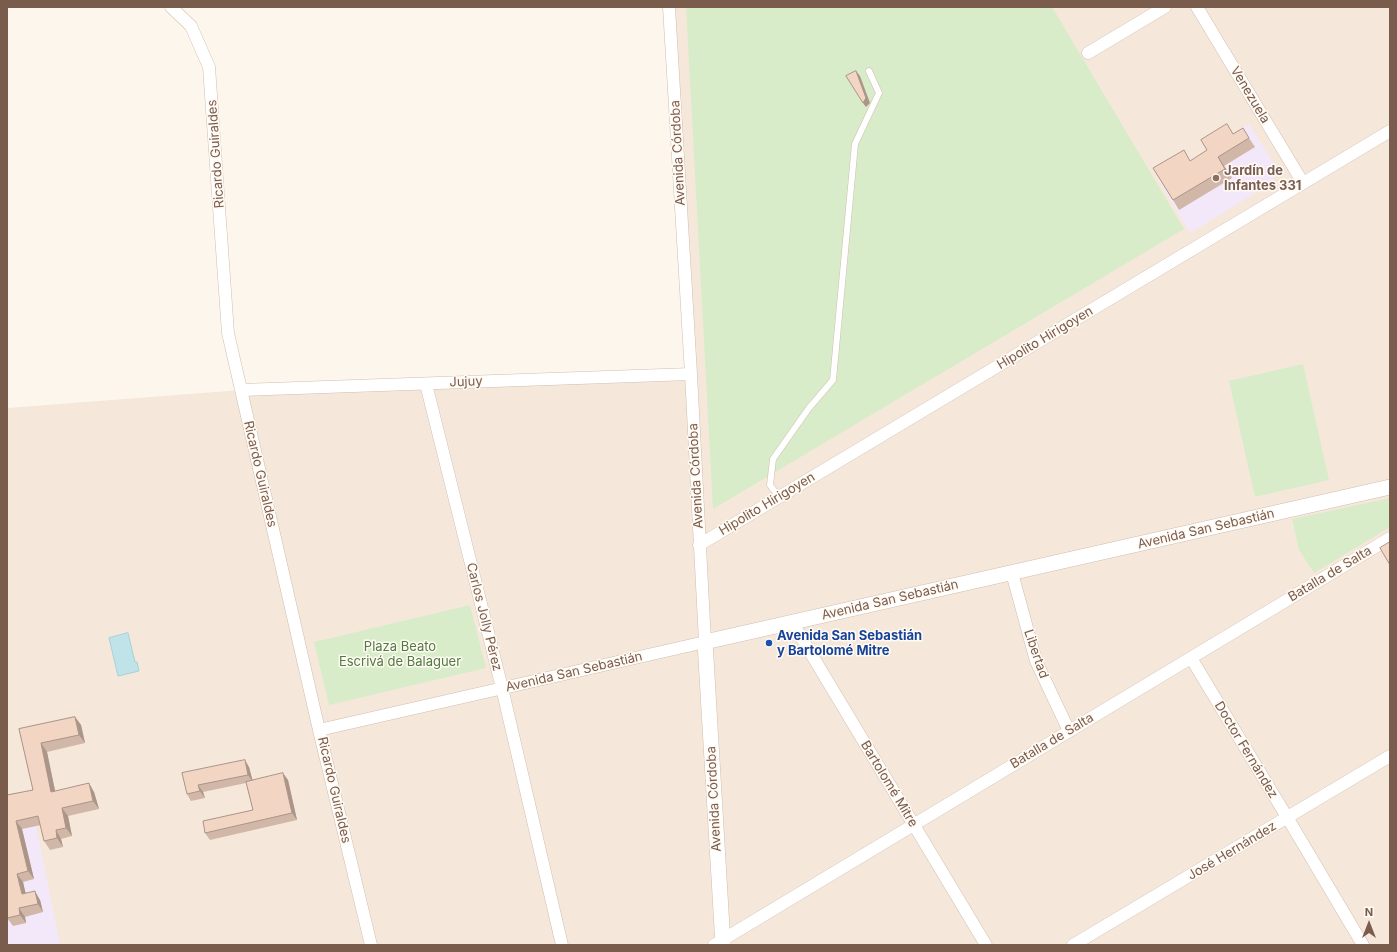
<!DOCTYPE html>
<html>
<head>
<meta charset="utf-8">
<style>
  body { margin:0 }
  #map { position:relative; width:1397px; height:952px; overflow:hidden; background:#fdf6ec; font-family:Inter,sans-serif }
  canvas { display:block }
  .frame { position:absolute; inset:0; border:8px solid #7a5c4d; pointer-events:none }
  .north { position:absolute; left:1349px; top:904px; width:40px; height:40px; -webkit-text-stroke:3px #fffaf3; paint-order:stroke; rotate:0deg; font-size:11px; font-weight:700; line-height:16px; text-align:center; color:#7a5c4d }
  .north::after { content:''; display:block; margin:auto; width:14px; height:18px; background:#7a5c4d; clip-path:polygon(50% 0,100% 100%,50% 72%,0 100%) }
</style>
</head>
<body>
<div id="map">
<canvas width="1397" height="952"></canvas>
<div class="frame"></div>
<div class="north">N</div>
</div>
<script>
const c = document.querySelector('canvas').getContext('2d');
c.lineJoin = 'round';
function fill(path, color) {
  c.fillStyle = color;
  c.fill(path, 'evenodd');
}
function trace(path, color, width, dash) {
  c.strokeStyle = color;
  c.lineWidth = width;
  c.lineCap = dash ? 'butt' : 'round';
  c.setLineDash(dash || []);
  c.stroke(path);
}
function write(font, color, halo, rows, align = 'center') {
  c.font = font + ' Inter,sans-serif';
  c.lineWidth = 3;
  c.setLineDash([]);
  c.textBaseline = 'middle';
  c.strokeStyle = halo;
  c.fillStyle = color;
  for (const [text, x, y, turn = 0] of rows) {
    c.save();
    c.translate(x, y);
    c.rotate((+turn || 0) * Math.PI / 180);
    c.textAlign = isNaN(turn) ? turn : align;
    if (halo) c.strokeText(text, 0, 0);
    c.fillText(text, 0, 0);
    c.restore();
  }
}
const residential = new Path2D(`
  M669 7H1390V945H7V408L241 390 691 374Z`);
const education = new Path2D(`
  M1249 124 1276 167 1273 182 1190 233 1158 179Z
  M36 826 60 945H7V832Z`);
const green = new Path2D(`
  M686 7H1052L1184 229 713 509Z
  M1303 364 1329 480 1255 497 1229 381Z
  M1390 498V527L1314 573 1299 550 1292 519Z
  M470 605 486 668 329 705 314 642Z`);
const water = new Path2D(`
  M128 633 135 662H137L139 671 118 676 109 638Z`);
const service = new Path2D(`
  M779 497 770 485 773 459 809 408 833 380 855 144 879 93 869 71`);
const minor = new Path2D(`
  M171 7 191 26 209 67 228 333 319 730 371 945
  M1197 7 1303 183
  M1088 53 1165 7
  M426 384 502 688 562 945
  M241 390 691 374
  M699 545 1390 131
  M1012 573 1036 661 1069 731
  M792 622 986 945
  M1191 658 1287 817 1363 945
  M319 730 705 642 691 374 669 7
  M714 945 1390 538
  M1073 945 1390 756`);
const tertiary = new Path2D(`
  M723 945 705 642 1390 487`);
const wall = new Path2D(`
  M1234 134 1249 138 1255 147 1224 166 1232 178 1179 210 1173 200Z
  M75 717 81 725 85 743 47 752 55 791 94 792 99 809 68 816 72 836 61 839 63 847 50 850 44 841 41 825 22 829 34 879 23 882 25 893 40 900 43 912 25 917 26 923 13 926 7 918V795L33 790 19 729Z
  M249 767 252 780H288L297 820 210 840 205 833 253 810 246 783 203 792 205 798 191 801 187 794 182 773Z`);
const shadedWall = new Path2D(`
  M856 71 860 76 870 103 866 107 863 103Z
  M1218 157 1232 178 1225 169Z
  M75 717 81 725 85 743 79 735Z
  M41 743 47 752 57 800 51 792Z
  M245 760 249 767 253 782 248 775Z
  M283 773 288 780 297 820 292 813Z
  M89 783 94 792 99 809 93 801Z
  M198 785 203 792 205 798 200 791Z
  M62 808 68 816 72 836 66 828Z
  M16 821 22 829 34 879 28 871Z
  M56 830 61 839 63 847 57 838Z
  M17 874 23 882 28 903 22 894Z
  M35 891 40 900 43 912 38 904Z
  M19 908 25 917 26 923 20 915Z`);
const building = new Path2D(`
  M856 71 866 98 863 103 846 76Z
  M1227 124 1233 134 1243 128 1249 138 1218 157 1225 169 1173 200 1153 168 1184 150 1190 161 1207 150 1201 140Z
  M1390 542V565L1380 548Z
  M75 717 79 735 41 743 51 792 89 783 93 801 62 808 66 828 56 830 57 838 44 841 38 816 16 821 28 871 17 874 22 894 35 891 38 904 19 908 20 915 7 918V795L33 790 19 729Z
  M245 760 248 775 198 785 200 791 187 794 182 773Z
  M283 773 292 813 205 833 203 821 253 810 246 782Z`);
const markers = [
  [1216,178,4,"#8d6e63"],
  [769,643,4,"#1a4fb4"]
];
const streetNames = [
  ["Venezuela",1250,95,59],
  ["Avenida Córdoba",678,153,-93],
  ["Ricardo Guiraldes",216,154,-94],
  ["Hipolito Hirigoyen",1045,338,-31],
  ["Jujuy",466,382,-2],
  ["Ricardo Guiraldes",260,474,77],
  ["Avenida Córdoba",696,476,-93],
  ["Hipolito Hirigoyen",767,504,-31],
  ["Avenida San Sebastián",1206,529,-13],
  ["Batalla de Salta",1330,574,-31],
  ["Avenida San Sebastián",890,600,-13],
  ["Carlos Jolly Pérez",484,617,76],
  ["Libertad",1036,654,71],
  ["Avenida San Sebastián",574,672,-13],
  ["Batalla de Salta",1052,741,-31],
  ["Doctor Fernández",1246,750,59],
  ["Bartolomé Mitre",889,784,59],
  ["Ricardo Guiraldes",334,790,77],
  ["Avenida Córdoba",714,799,-93],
  ["José Hernández",1232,851,-31]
];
const educationNames = [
  ["Jardín de",1224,171],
  ["Infantes 331",1224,186]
];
const transitNames = [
  ["Avenida San Sebastián",777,636],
  ["y Bartolomé Mitre",777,651]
];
const parkNames = [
  ["Plaza Beato",400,647],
  ["Escrivá de Balaguer",400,662]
];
fill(residential, '#f5e8da');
fill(education, '#f3e8fa');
fill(green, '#d8ecc9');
fill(water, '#bfe3e8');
trace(water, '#a5d3da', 1);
trace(service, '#d1beb0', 7);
trace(minor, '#d1beb0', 13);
trace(tertiary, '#d1beb0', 16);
trace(service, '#fff', 6);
trace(minor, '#fff', 12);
trace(tertiary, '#fff', 15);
fill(wall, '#d1b7a8');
fill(shadedWall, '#aa9588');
fill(building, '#f3d5c3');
trace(building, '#aa9588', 1);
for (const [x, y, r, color] of markers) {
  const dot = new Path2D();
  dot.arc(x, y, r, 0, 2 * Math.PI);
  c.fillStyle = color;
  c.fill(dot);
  trace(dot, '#fffaf3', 1.5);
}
write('13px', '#7a5c4d', '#fffaf3', streetNames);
write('bold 13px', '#785e54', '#fffaf3', educationNames, 'left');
write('bold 13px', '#164399', '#fffaf3', transitNames, 'left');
write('13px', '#537a41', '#fffaf3', parkNames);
</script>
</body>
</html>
